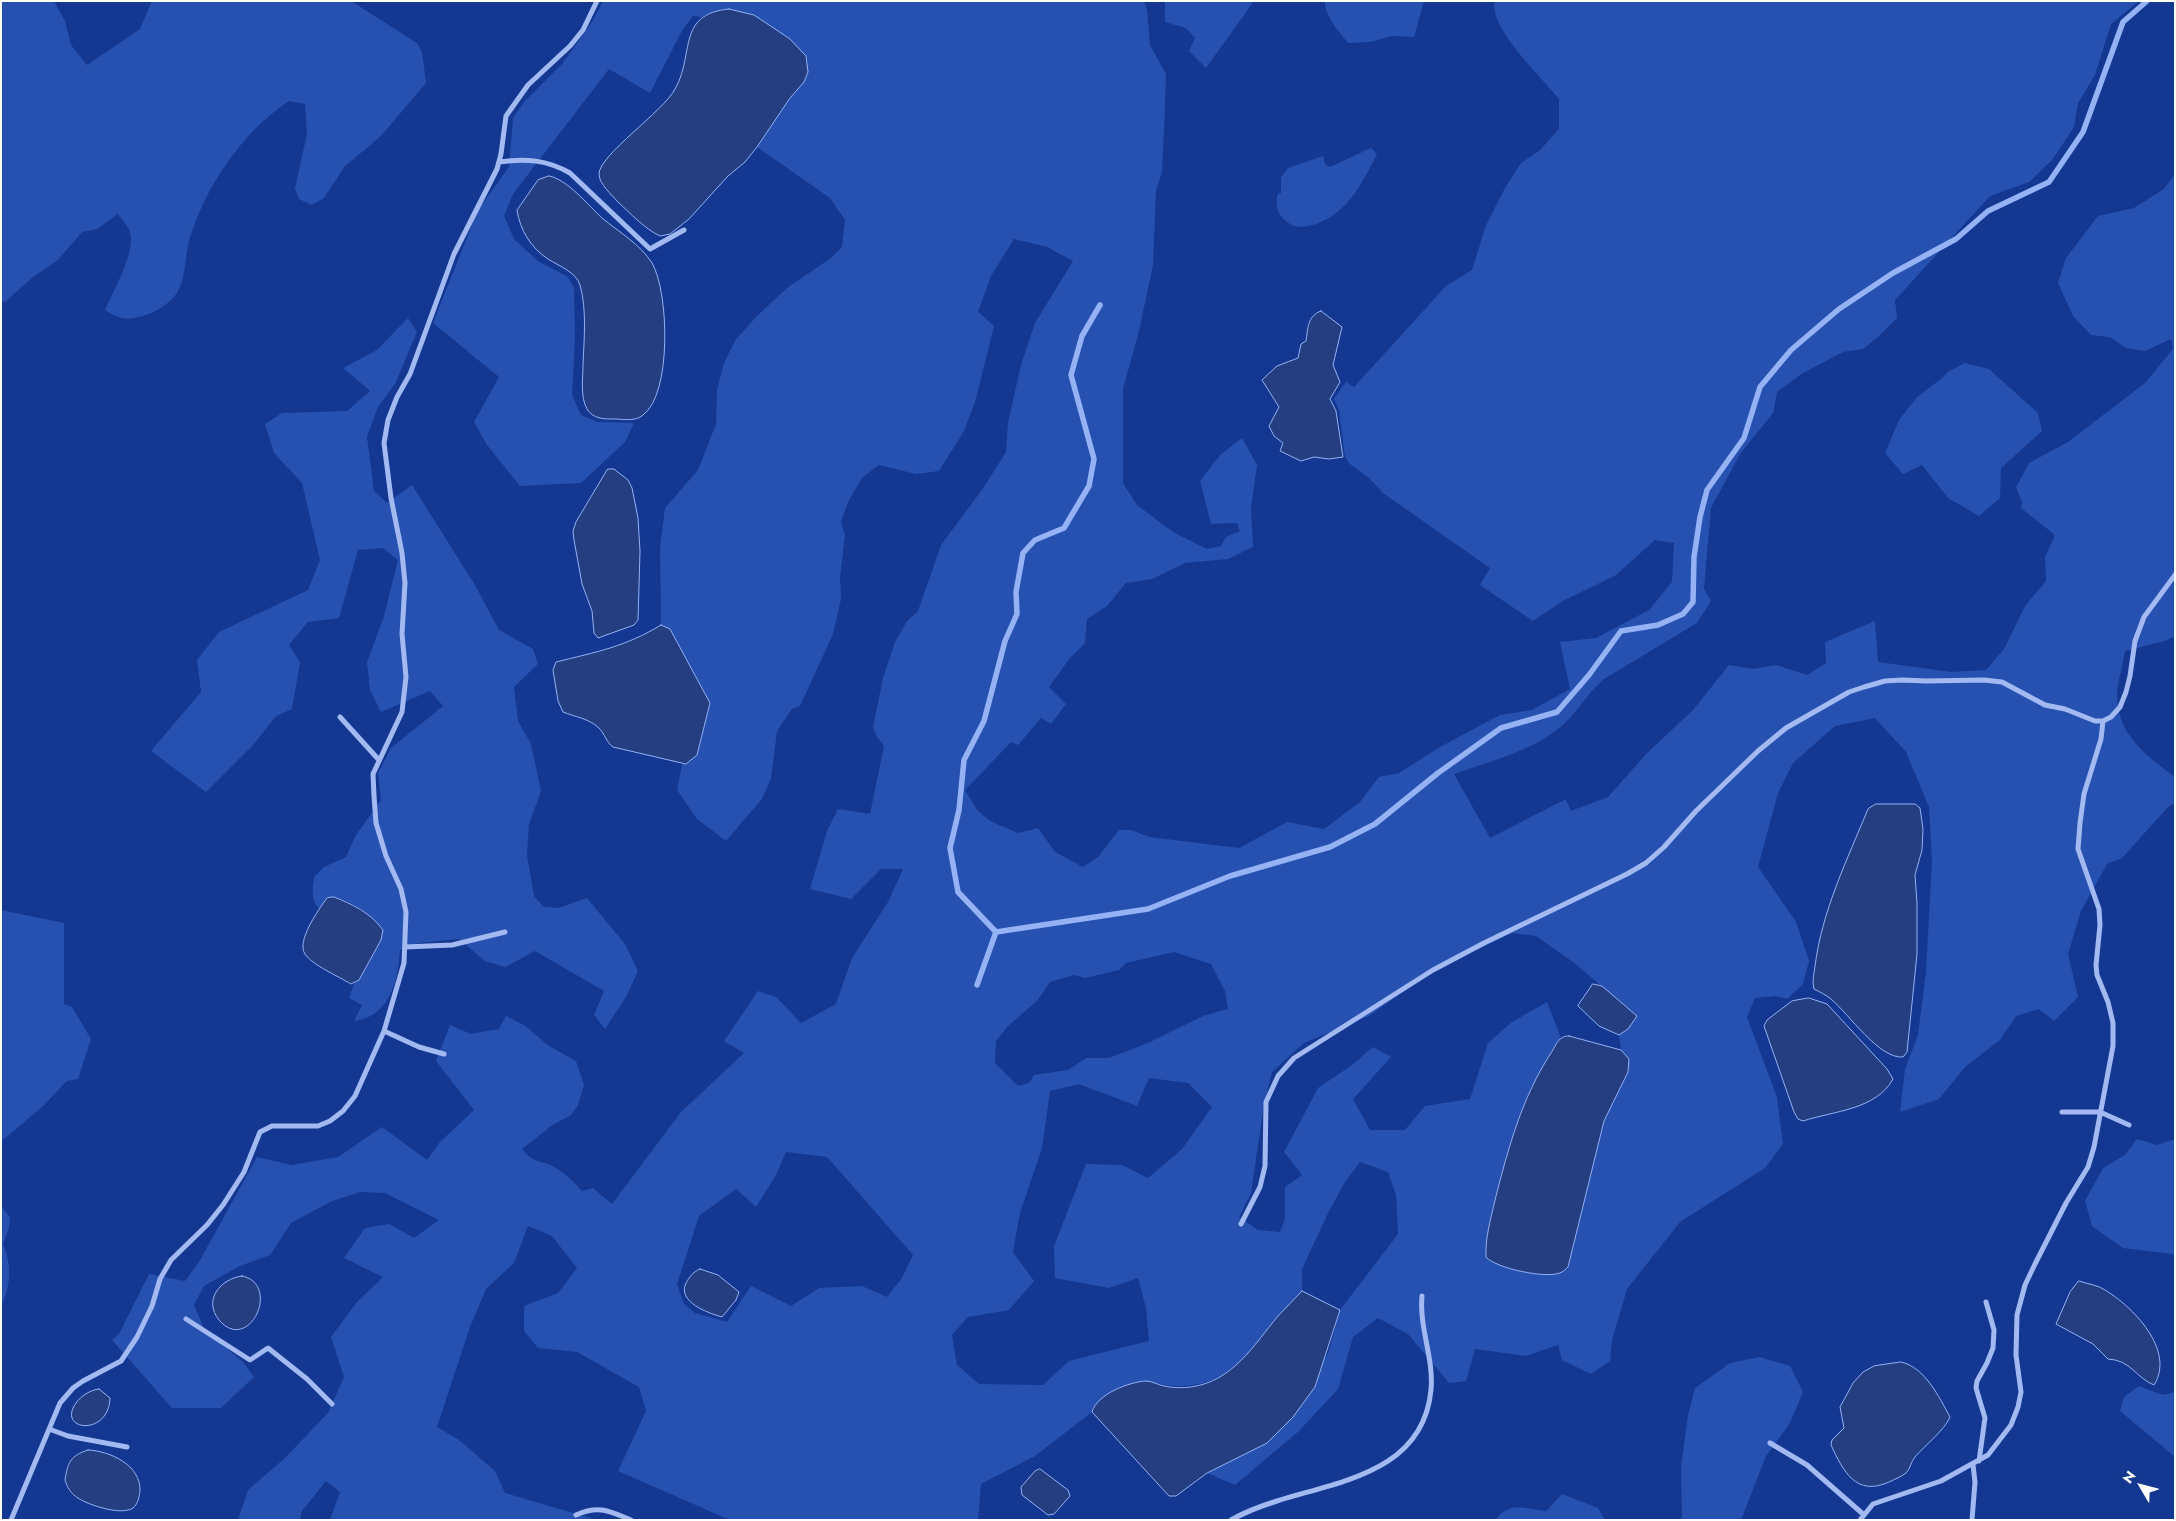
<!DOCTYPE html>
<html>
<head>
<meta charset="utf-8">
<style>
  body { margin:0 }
  #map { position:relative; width:2176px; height:1521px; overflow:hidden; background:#143891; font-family:Jost,sans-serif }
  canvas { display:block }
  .frame { position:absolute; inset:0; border:2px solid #fff; pointer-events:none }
  .north { position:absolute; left:2116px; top:1461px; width:50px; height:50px; -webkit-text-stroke:4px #143891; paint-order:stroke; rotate:307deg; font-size:14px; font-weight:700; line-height:20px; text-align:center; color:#fff }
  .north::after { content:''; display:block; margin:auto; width:18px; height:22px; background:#fff; clip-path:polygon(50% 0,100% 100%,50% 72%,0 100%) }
</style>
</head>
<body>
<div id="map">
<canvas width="2176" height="1521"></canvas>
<div class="frame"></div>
<div class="north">N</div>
</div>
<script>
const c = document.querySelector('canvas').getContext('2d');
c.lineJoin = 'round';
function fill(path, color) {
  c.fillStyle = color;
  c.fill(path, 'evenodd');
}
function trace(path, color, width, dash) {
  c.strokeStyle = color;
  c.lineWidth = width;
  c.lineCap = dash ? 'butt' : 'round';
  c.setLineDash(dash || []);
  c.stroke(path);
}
const green = new Path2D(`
  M1 1H54L65 21 71 45 87 65 140 29 152 1H351L417 43 422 52 426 83 381 136 345 166 324 198 312 205 299 199 295 188 307 134 305 104 289 101C242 132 205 187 189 241 185 256 186 275 179 289 171 307 141 321 122 318 116 317 110 313 105 310 113 291 138 249 129 230 127 224 121 219 118 214L97 229 82 232 58 260 33 277 5 302 1 301Z
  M603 1H1144L1147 10 1150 45 1166 74 1164 132 1162 172 1156 190 1153 265 1139 331 1123 389V483L1137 505 1173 532 1207 549 1221 546 1226 537 1240 531 1237 523 1211 524 1200 481 1220 455 1242 438 1257 465 1251 508 1253 547 1228 559 1185 563 1152 579 1126 583 1107 606 1087 619 1085 643 1070 658 1049 687 1066 704 1051 724 1041 718 1018 745 1011 742 965 790 977 810 990 821 1018 833 1038 828 1055 852 1083 867 1098 857 1119 830H1131L1149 837 1239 848 1287 822 1324 829 1360 802 1379 777 1399 773 1440 747 1500 715 1532 710 1570 689 1560 642 1596 638 1649 610 1672 582 1674 543 1655 540 1616 575 1563 601 1533 621 1480 585 1490 568 1383 493 1369 478 1350 464 1345 457 1339 410 1334 399 1346 382 1354 387 1446 286 1472 270 1486 225 1505 188 1521 163 1540 150 1559 129V99C1542 77 1488 28 1495 1H2139L2111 24 2095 75 2078 103 2074 127 2053 159 2029 182 1990 196 1895 300 1897 318 1878 337 1863 349 1843 352 1803 373 1777 392 1773 413 1740 454 1711 508 1704 589 1711 601 1697 623 1604 679C1590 691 1581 706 1568 720 1539 750 1492 760 1454 774L1490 838 1566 799 1571 811 1608 797 1647 753 1693 710 1729 665 1753 669 1776 665 1807 675 1826 663 1825 642 1875 621 1878 662 1951 672 1986 670 2004 649 2025 606 2046 581 2045 557 2055 535 2021 508 2022 502 2016 487 2029 463 2068 442 2145 383 2173 349 2171 339 2145 351 2126 348 2110 337 2091 335 2073 316 2058 283 2066 258 2098 216 2134 208 2164 189 2175 174V636L2165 641 2125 651C2123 665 2117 683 2117 697 2119 737 2146 755 2175 777V804L2169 806 2122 858 2107 864 2081 911 2068 954 2078 997 2054 1021 2039 1009 2016 1016 2000 1040 1965 1067 1939 1099 1900 1112 1905 1069 1918 1035 1926 972 1932 860 1929 807 1906 752 1875 718 1835 726 1793 763 1778 793 1758 867 1796 922 1809 961 1803 984 1787 999 1776 996 1755 998 1747 1017 1777 1097 1783 1144 1765 1168 1680 1222 1627 1289 1612 1340 1610 1361 1591 1374 1562 1360 1558 1345 1526 1356 1475 1349 1466 1381 1449 1383 1408 1334 1378 1318 1353 1337 1338 1389 1299 1431 1235 1485 1207 1473 1267 1443 1328 1354 1340 1310 1398 1234 1396 1195 1388 1172 1360 1162 1345 1182 1329 1211 1302 1269V1291C1294 1300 1285 1308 1278 1317 1266 1331 1258 1347 1244 1360 1217 1385 1183 1392 1147 1381L1093 1407 1092 1412 1035 1456 981 1484 978 1520H730L618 1471 646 1411 639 1387 577 1352 538 1348 524 1331V1306L558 1293 577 1268 552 1236 528 1226 514 1263 486 1289 470 1327 437 1427 459 1440 495 1471 505 1493 597 1520H330L340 1492 326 1481 302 1511 300 1520H238L248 1490 284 1459 328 1413 344 1377 331 1337 357 1302 383 1277 344 1258 365 1228 389 1224 414 1238 439 1220 385 1193 360 1192 332 1201 291 1223 270 1255 240 1266 204 1286 194 1305 204 1329 243 1362 254 1377 221 1408H172L112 1340 119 1334 149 1274 185 1281 199 1262 257 1157 291 1165 338 1157 382 1127 427 1160 440 1142 474 1110 436 1061 450 1025 471 1034 499 1029 506 1016 524 1025 549 1046 576 1061 584 1085 578 1105 571 1115 551 1126 522 1149C535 1165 541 1159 556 1168 566 1174 574 1182 582 1191L593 1188 612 1204 681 1112 744 1053 724 1041 758 991 776 997 801 1023 836 1004 852 958 888 902 903 869H881L851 899 810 889 827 831 838 809 870 814 884 746 877 737 873 727 883 678 895 642 907 621 918 611 941 545 984 487 1006 452 1008 423 1021 365 1035 323 1073 261 1047 247 1014 239 991 276 978 312 994 326 975 402 964 431 939 471 916 474 879 465 862 478 848 502 841 522 845 535 840 577 841 599 833 634 800 706 792 709 777 731 771 779 762 799 726 841 697 819 677 790 682 764H686L697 755 710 703 670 629 661 625 660 548 665 508 698 470 716 424 717 390 724 363 736 339 757 316 787 288 831 258 842 247 845 220 830 198 757 147 790 98 804 82 706 14 702 17 693 16 683 29 650 93 609 69 513 194 504 216 514 239 538 261 568 277 574 288 575 337 572 395 581 415 597 422 634 423 625 442 581 483 520 486 487 445 474 422 499 377 433 323 478 210 509 167 513 118 524 102 563 63 592 22ZM1512 933 1536 936 1573 962 1637 1016 1628 1029 1619 1035 1621 1050 1629 1059 1628 1072 1604 1121 1568 1267C1555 1279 1536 1273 1519 1270L1501 1177 1511 1140 1527 1098 1543 1066 1561 1038 1547 1002 1512 1022 1488 1043 1470 1099 1425 1106 1405 1130H1370L1353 1099 1391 1057 1373 1047 1352 1065 1318 1088 1284 1152 1302 1175 1285 1187V1219L1280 1232 1258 1230 1239 1217 1251 1193 1264 1105 1272 1072 1304 1043 1369 1016 1432 971ZM1174 952 1211 964 1225 991 1228 1009 1203 1016 1148 1043 1109 1058H1086L1068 1070 1034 1075 1029 1083 1018 1086 995 1063 996 1041 1007 1027 1037 1001 1050 982 1074 975 1085 978 1119 970 1126 963ZM1149 1078 1188 1083 1212 1107 1182 1149 1148 1178 1122 1165 1086 1164 1054 1246 1055 1278 1109 1288 1138 1278 1146 1308 1149 1341 1069 1361 1043 1385 979 1384 957 1365 952 1335 968 1317 1009 1310 1034 1281 1013 1252 1020 1213 1042 1148 1050 1091 1079 1084 1137 1106ZM786 1152 827 1157 913 1255 902 1278 887 1297 862 1286 819 1288 791 1306 751 1286 727 1322 695 1313 684 1304 677 1284 699 1216 736 1189 756 1207 776 1175Z
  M1165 1H1254L1206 68 1189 51 1195 38 1186 28 1165 22Z
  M1325 1H1424L1414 37 1391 36 1371 42 1348 43C1339 31 1325 17 1325 1Z
  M1371 148 1377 154C1362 183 1349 212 1316 224 1306 227 1296 229 1287 222 1277 215 1276 207 1277 195L1281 193V177L1288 168 1323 156 1325 164 1330 167Z
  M408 318 417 332 395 384 378 407 367 437 374 491 387 503 412 485 475 585 499 630 533 649 538 664 514 687 518 721 531 744 541 791 529 824 527 855 534 896 544 907 559 908 587 898 625 944 638 971 626 997 605 1029 594 1015 604 991 535 951 505 967 485 961 459 939 419 943 400 950C398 980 390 1017 354 1021L362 1005 349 998 354 984 359 980 381 940 382 930C372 915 346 895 327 898L320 909C310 901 313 888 314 877L324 867 346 857 356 835 381 800 378 773 391 748 443 706 430 691 381 712 370 690 367 662 384 616 398 560 383 548 358 550 339 618 308 622 289 645 300 662 292 709 276 716 253 745 206 792 151 751 201 692 197 660 219 632 308 590 320 560 302 483 274 453 265 424 282 413 347 411 370 391 343 368 377 350Z
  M1965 363 1989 369 2038 413 2042 431 2001 468 2000 498 1979 516 1948 498 1922 465 1903 474 1885 453 1899 420 1917 397 1941 379 1949 371Z
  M1 910 64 923V1004L72 1007 91 1039 78 1079 67 1081 42 1107 3 1140H1Z
  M2137 1139 2157 1145 2175 1139V1256L2172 1254 2123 1248 2092 1226 2085 1201 2103 1168 2125 1155Z
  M1 1206 10 1217 9 1228 3 1244C12 1264 11 1287 1 1306Z
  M1759 1357 1790 1366 1803 1392 1790 1423 1766 1456 1741 1520H1681L1682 1516 1681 1466 1688 1415 1695 1388 1730 1363Z
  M2139 1386 2163 1395 2175 1392V1457L2120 1411 2124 1397Z
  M1562 1494 1598 1508 1605 1520H1496C1509 1500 1526 1509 1546 1511Z`);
const water = new Path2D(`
  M729 9 754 15 790 39 806 56 808 72 804 82 790 98 757 147 745 162 728 176 689 219 670 234 660 236C645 229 630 213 618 202 612 195 599 184 599 174 599 155 664 111 675 89 695 54 676 14 729 9Z
  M549 176C567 179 588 205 602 218 619 232 640 244 652 263 669 292 672 394 643 415 635 422 624 419 614 419 604 419 593 419 587 409 580 396 583 379 583 365 584 339 587 310 580 285 576 272 559 266 548 259 531 248 520 230 517 210L538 180Z
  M1321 311 1342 327 1333 365 1340 382 1330 399 1336 411 1343 457 1329 459 1314 457 1301 461 1280 451 1283 443 1274 436 1269 426 1279 407 1262 380 1277 366 1298 358 1301 344 1306 341C1308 329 1307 316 1321 311Z
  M608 469H614L628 480 632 488 638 518 640 551 638 620 634 625 598 638 594 633 592 611 582 584 574 540 573 531 576 522Z
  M661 625 670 629 710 703 697 755 686 764 613 747C606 742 605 734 599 728 588 718 575 717 563 712L558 701 553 670 556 662C596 652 625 647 661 625Z
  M1876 804H1915L1920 808 1923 829 1922 850 1915 875 1917 903V954L1907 1052 1903 1057C1879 1059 1849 1014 1831 999 1826 995 1820 992 1814 989 1812 981 1814 974 1815 966 1822 911 1847 860 1868 809Z
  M334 897C352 904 371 913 383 930L381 940 359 980 351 984C338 976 312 965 305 954 296 941 319 909 327 898Z
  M1593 984 1602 986 1637 1016 1628 1029 1619 1035 1599 1026 1578 1006Z
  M1809 998 1827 1004 1887 1069 1893 1079C1876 1110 1833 1111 1803 1121L1798 1119 1794 1112 1764 1026 1767 1020 1792 1001Z
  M1569 1036 1621 1050 1629 1059 1628 1072 1604 1121 1568 1267C1566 1269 1564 1271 1562 1272 1549 1280 1495 1268 1486 1257 1485 1238 1491 1218 1495 1200 1508 1149 1522 1097 1551 1053 1554 1049 1557 1040 1562 1038 1564 1036 1567 1036 1569 1036Z
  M700 1269 718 1275 739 1292 736 1300 722 1317C708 1313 677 1302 686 1283 690 1276 693 1272 700 1269Z
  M242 1276C282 1284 249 1355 219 1320 203 1300 220 1279 242 1276Z
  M2079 1281C2087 1284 2098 1285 2105 1290 2132 1306 2176 1350 2154 1385 2136 1378 2131 1360 2108 1359L2093 1344 2056 1324 2070 1292Z
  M1302 1291 1340 1310 1315 1387 1293 1417 1267 1443 1207 1473 1176 1496H1169L1092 1412C1097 1394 1129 1382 1146 1381 1152 1381 1158 1385 1164 1386 1172 1388 1183 1388 1191 1387 1233 1381 1253 1346 1278 1316 1286 1308 1294 1299 1302 1291Z
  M1901 1362C1925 1367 1939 1397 1950 1417 1944 1431 1925 1445 1915 1457 1911 1461 1911 1468 1906 1473 1901 1477 1895 1479 1889 1482 1856 1497 1843 1471 1831 1445L1832 1440 1844 1428 1840 1407 1853 1383 1863 1372 1874 1366Z
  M99 1389 110 1398C109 1437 56 1431 76 1403 81 1396 90 1390 99 1389Z
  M88 1450C110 1451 141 1465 140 1491 139 1497 138 1504 133 1508 122 1516 88 1505 78 1498 71 1494 67 1487 65 1480 68 1462 70 1456 88 1450Z
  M1040 1469 1068 1490 1070 1496 1054 1514 1048 1515 1022 1495 1021 1487 1035 1471Z`);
const stream = new Path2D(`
  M996 932 1148 909 1230 876 1330 847 1375 824 1438 773 1501 728 1557 712 1589 675 1621 631 1658 625 1683 614 1693 602 1694 557 1700 517 1707 490 1744 438 1760 387 1791 350 1839 309 1893 273 1956 239 1988 211 2049 182 2083 132 2123 22 2147 1
  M977 985 996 932 958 892 950 848 959 810 964 760 984 721 1005 641 1017 614 1016 592 1023 553 1035 540 1064 528 1089 486 1094 459 1071 375 1082 336 1100 305`);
const minor = new Path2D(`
  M499 162C526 158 547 160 570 173L650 249 684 230
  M340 717 379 760
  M405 947 452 945 505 932
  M384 1031 419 1047 444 1054
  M2062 1112H2100L2129 1125
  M1241 1224 1260 1187 1265 1166 1266 1102 1278 1076 1294 1058 1433 970 1484 943 1627 874 1646 863 1664 847 1696 811 1758 751 1786 728 1849 692 1864 687 1885 681 1902 680 1926 681 1984 680 2002 682 2045 705 2065 709 2095 721H2103L2111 717 2120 707 2126 692 2130 676 2135 641 2144 617 2175 575
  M186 1319 250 1360 268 1348 307 1379 332 1404
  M49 1429 68 1436 127 1447
  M1770 1443 1807 1465 1863 1514
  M1979 1461 1985 1418 1976 1388 1977 1381 1987 1363 1993 1348 1994 1330 1986 1302
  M576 1515C599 1505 609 1511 631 1520
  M11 1520 60 1403 73 1388 83 1381 121 1361 137 1337 152 1306 160 1279 171 1260 207 1225 223 1205 244 1172 260 1132 272 1126H318L330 1121 343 1111 355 1096 384 1031 404 963 406 912 401 889 386 856 376 823 374 796 373 774 402 712 406 677 402 634 405 583 402 553 391 498 384 443 388 420 397 397 410 374 454 254 497 169 501 154 506 116 528 85 570 46 583 30 597 1
  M1231 1520C1245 1512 1261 1506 1277 1501 1340 1481 1423 1472 1431 1390 1434 1358 1419 1328 1422 1296
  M1860 1520 1873 1504 1941 1481 1988 1455 2011 1425 2018 1407 2021 1392 2016 1355 2017 1315 2025 1285 2035 1264 2066 1203 2088 1167 2094 1147 2113 1046V1023L2108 1002 2097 975 2096 965 2100 925 2099 909 2078 849 2080 823 2084 794 2101 739 2103 721
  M1972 1520 1975 1482 1973 1465`);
fill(green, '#2651b0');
fill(water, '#243e81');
trace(water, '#94b2f4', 1);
trace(stream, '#94b2f4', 5.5);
trace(minor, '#a2baf1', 5);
</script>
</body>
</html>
